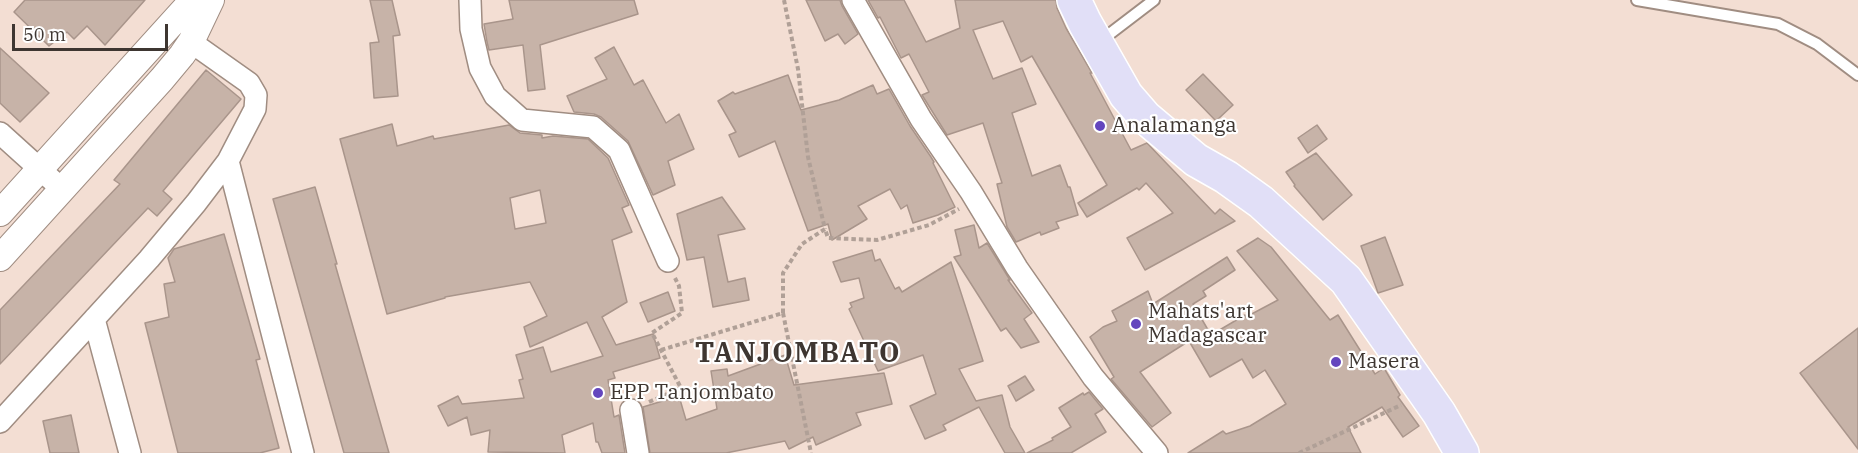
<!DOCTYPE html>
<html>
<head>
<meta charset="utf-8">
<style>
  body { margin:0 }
  #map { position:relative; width:1858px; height:453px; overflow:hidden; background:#f3ded3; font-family:"IBM Plex Serif",serif }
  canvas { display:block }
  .scale { position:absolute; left:12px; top:24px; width:156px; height:27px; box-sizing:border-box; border:3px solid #3e3631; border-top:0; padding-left:8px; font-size:18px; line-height:21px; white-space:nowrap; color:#3e3631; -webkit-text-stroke:4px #fff; paint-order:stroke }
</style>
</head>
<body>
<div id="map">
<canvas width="1858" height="453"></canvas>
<div class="scale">50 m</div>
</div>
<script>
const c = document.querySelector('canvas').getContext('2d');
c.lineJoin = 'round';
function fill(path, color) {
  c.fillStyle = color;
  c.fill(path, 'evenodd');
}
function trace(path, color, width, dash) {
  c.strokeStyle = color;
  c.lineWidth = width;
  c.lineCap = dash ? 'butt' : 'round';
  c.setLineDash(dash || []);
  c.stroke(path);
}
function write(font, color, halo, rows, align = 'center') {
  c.font = font + ' "IBM Plex Serif",serif';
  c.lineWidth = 4.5;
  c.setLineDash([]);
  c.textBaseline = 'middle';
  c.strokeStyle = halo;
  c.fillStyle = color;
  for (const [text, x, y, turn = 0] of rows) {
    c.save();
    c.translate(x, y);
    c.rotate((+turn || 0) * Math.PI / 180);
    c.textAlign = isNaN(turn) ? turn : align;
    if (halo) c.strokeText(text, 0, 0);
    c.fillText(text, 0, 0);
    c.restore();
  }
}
const building = new Path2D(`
  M25 0H145L105 45 87 26 74 39 67 32 49 46 14 12Z
  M370 0H392L400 35 393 36 398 96 374 98 370 43 379 42Z
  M509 0H634L638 14 540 45 545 89 528 91 523 45 489 50 487 42 484 24 513 19Z
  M806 0H840L842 6 858 34 845 44 838 34 825 41Z
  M868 0H904L926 42 960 28 955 0H1056L1057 8 1066 28 1092 73H1090L1131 150 1147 143 1215 214 1220 209 1235 221 1145 270 1127 238 1173 213 1146 183 1139 190 1137 188 1087 217 1078 203 1107 185 1032 56 1021 62 1003 21 973 30 993 79 1022 68 1036 104 1012 113 1032 176 1060 165 1068 187H1070L1078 215 1056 222 1059 228 1041 235 1040 232 1016 242 1007 227 997 184 1002 183 983 123 947 135 922 95 929 92 909 54 901 58 880 17 878 18Z
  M614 47 634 85 643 80 666 123 679 114 694 149 668 161 675 185 653 195 628 141 601 117 594 114 574 112 567 96 607 79 595 58Z
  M0 48 49 93 20 122 0 103Z
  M206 70 241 99 163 191 172 199 157 216 148 208 0 364V310L120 184 114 180Z
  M1203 74 1233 105 1216 121 1186 90Z
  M788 75 801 110 839 100 873 85 877 94 889 89 910 126 931 157 934 162 933 163 955 207 938 215 913 223 907 205 901 209 890 189 858 206 867 219 832 240 828 224 808 231 775 141 739 157 729 135 736 132 718 101 733 92 735 94Z
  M392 124 397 146 433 136 434 139 509 125 520 133 542 135V138L553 136 588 139 608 158 629 205 622 208 632 232 612 240 627 302 602 317 616 345 653 334 660 358 613 372 615 378 608 380 614 417 619 415 625 453H602L598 442H596L593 423 562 435 565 453 488 452 490 430 471 435 467 417 448 426 438 406 458 396 462 404 524 398 519 380 523 379 516 355 543 347 551 372 603 356 587 322 530 347 524 327 547 316 530 282 445 297V298L387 314 340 139ZM540 190 546 223 515 229 510 198Z
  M1317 125 1327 139 1308 153 1298 138Z
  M1316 153 1352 195 1323 220 1294 186 1295 185 1286 172Z
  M315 187 337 264H335L389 453H344L273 199Z
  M722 197 745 229 718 235 728 282 745 278 749 300 713 307 704 257 687 260 677 214Z
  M974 225 979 248 987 243 1010 280H1008L1032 313 1024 319 1039 342 1021 348 1006 328 1001 331 954 257 961 255 955 230Z
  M224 234 260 359 256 360 279 448 260 453H178L145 323 169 317 164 284 175 282 168 258 174 249Z
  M1385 237 1403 285 1378 293 1361 246Z
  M1258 238 1271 247 1330 320 1338 315 1375 374 1384 368 1400 395 1398 397 1419 426 1403 437 1382 407 1348 427 1361 453H1188L1223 431 1226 434 1250 426 1286 404 1265 370 1253 378 1242 359 1210 377 1189 341 1140 372 1171 413 1152 427 1111 379 1114 377 1090 337 1103 327 1117 321 1112 311 1148 291 1153 304 1227 257 1235 270 1203 291 1206 296 1193 304 1211 335 1245 315 1246 317 1278 300 1237 251Z
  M872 250 875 261 880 259 895 289 899 287 902 292 951 262 983 361 959 369 976 401 1002 395 1010 427 1025 453H1005L979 407 943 425 946 430 925 439 910 406 936 394 923 355 878 371 849 309 852 307 850 303 864 298 859 278 841 282 833 262Z
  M668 292 675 311 648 322 640 303Z
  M1858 328V449L1800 373Z
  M785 355 794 385 884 373 892 404 856 413 861 425 816 445 813 437 789 449 785 441 726 453H650L643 407 679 396 686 420 717 409 711 371 727 369 728 376Z
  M1025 376 1034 390 1016 401 1008 386Z
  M1089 392 1103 409 1095 414 1106 432 1071 453H1027L1053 440 1052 438 1071 427 1059 408 1083 393 1084 395Z
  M71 415 79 453H50L43 421Z`);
const path = new Path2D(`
  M784 0 798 69 808 157 825 229
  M783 313 811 453
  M661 350 783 313V273L802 244 825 229 828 238 877 240 929 225 959 209
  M649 402 681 388 652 333 682 313 679 286 675 278
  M1299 453 1401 405`);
const service = new Path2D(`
  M1637 0 1778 24 1817 44 1858 75
  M1099 42 1154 0`);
const minor = new Path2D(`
  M470 0 471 29 480 68 495 96 522 120 593 127 619 150 668 261
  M853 0 921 119 971 192 1017 268 1093 377 1157 453
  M0 133 63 190
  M228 161 303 453
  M94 319 130 453
  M631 410 638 453
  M0 422 149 259 196 203 228 161 255 109 256 95 249 83 191 42`);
const tertiary = new Path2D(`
  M0 213 193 0
  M0 258 162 79 182 55 191 42 211 0`);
const primary = new Path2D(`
  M1074 0 1085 23 1126 95 1145 117 1196 160 1226 177 1261 202 1346 280 1439 413 1462 453`);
const markers = [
  [1100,126,6,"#6446be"],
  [1136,324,6,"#6446be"],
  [1336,362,6,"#6446be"],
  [598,393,6,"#6446be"]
];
const poiNames = [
  ["Analamanga",1112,126],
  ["Mahats'art",1148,312],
  ["Madagascar",1148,336],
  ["Masera",1348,362],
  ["EPP Tanjombato",610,393]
];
const districtNames = [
  ["TANJOMBATO",798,354]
];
fill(building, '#c7b3a8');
trace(building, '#a9958b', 1.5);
trace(service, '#a08d82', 14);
trace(minor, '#a08d82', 24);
trace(tertiary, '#a08d82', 28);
trace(primary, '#fff', 36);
trace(path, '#b0a097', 4, [4.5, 3]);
trace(service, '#fff', 10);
trace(minor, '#fff', 21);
trace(tertiary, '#fff', 26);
trace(primary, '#e1dff7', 33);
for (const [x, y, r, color] of markers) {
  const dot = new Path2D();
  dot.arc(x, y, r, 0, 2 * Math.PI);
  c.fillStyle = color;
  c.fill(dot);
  trace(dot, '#fff', 2);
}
write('21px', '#3e3631', '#fff', poiNames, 'left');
c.letterSpacing = '1.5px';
write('bold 27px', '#3e3631', '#fff', districtNames);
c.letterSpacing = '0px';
</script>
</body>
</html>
